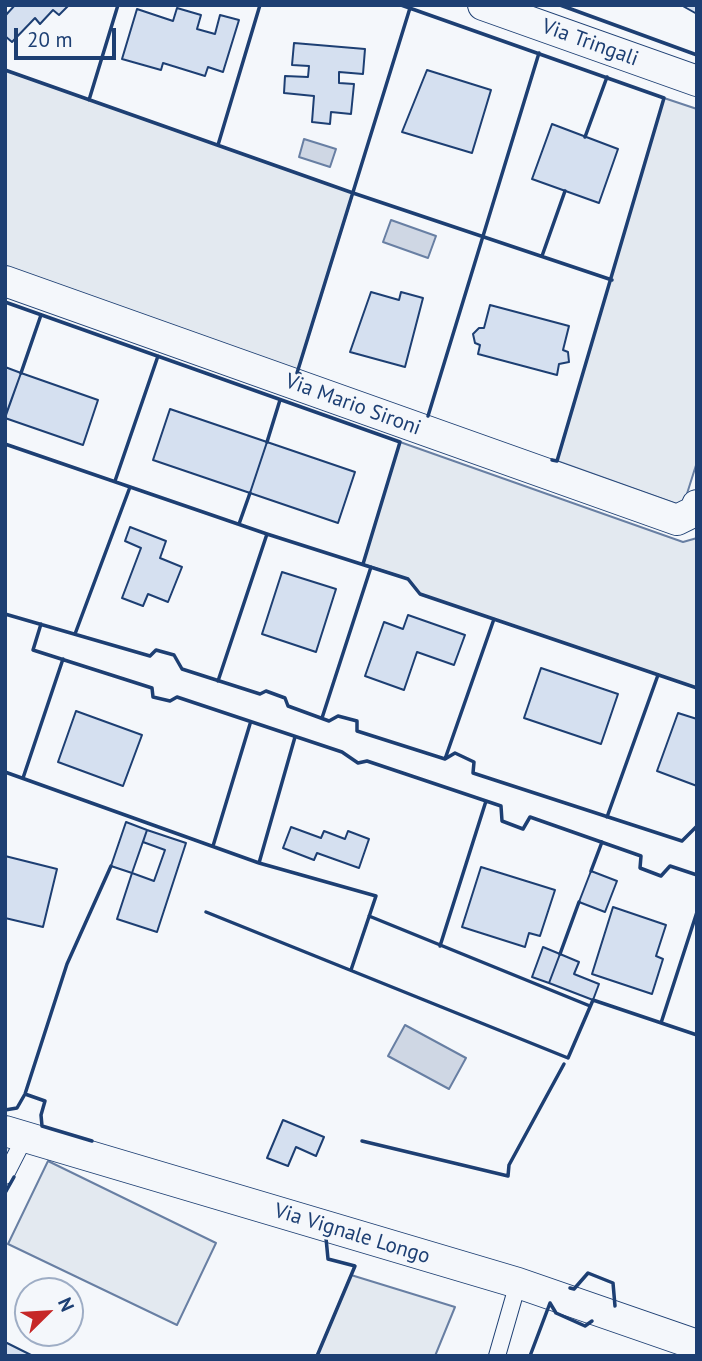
<!DOCTYPE html>
<html>
<head>
<meta charset="utf-8">
<style>
  body { margin:0 }
  #map { position:relative; width:702px; height:1361px; overflow:hidden; background:#f4f7fb; font-family:"PT Sans",sans-serif }
  canvas { display:block }
  .frame { position:absolute; inset:0; border:7px solid #1d3f73; pointer-events:none }
  .north { position:absolute; left:14px; top:1277px; width:70px; height:70px; box-sizing:border-box; background:#f4f7fb; border:2px solid #9eadc5; border-radius:50%; rotate:66deg; font-size:19px; font-weight:700; line-height:28px; text-align:center; color:#1d3f73 }
  .north::after { content:''; display:block; margin:auto; width:24px; height:32px; background:#c62828; clip-path:polygon(50% 0,100% 100%,50% 72%,0 100%) }
  .scale { position:absolute; left:14px; top:28px; width:102px; height:32px; box-sizing:border-box; border:4px solid #1d3f73; border-top:0; padding-left:9px; font-size:21px; line-height:24px; white-space:nowrap; color:#1d3f73; -webkit-text-stroke:5px #f4f7fb; paint-order:stroke }
</style>
</head>
<body>
<div id="map">
<canvas width="702" height="1361"></canvas>
<div class="frame"></div>
<div class="north">N</div>
<div class="scale">20 m</div>
</div>
<script>
const c = document.querySelector('canvas').getContext('2d');
c.lineJoin = 'round';
function fill(path, color) {
  c.fillStyle = color;
  c.fill(path, 'evenodd');
}
function trace(path, color, width, dash) {
  c.strokeStyle = color;
  c.lineWidth = width;
  c.lineCap = dash ? 'butt' : 'round';
  c.setLineDash(dash || []);
  c.stroke(path);
}
function write(font, color, halo, rows, align = 'center') {
  c.font = font + ' "PT Sans",sans-serif';
  c.lineWidth = 5;
  c.setLineDash([]);
  c.textBaseline = 'middle';
  c.strokeStyle = halo;
  c.fillStyle = color;
  for (const [text, x, y, turn = 0] of rows) {
    c.save();
    c.translate(x, y);
    c.rotate((+turn || 0) * Math.PI / 180);
    c.textAlign = isNaN(turn) ? turn : align;
    if (halo) c.strokeText(text, 0, 0);
    c.fillText(text, 0, 0);
    c.restore();
  }
}
const green = new Path2D(`
  M5 70 353 193 297 373 5 267Z
  M664 98 697 109V462L685 500 677 504 557 461Z
  M400 442 683 542 697 538V688L420 594 408 579 363 564Z
  M48 1161 216 1243 177 1325 8 1244Z
  M351 1275 455 1307 435 1356H317Z`);
const water = new Path2D(`
  M304 139 336 149 330 167 299 157Z
  M391 220 436 236 428 258 383 242Z
  M405 1025 466 1058 449 1089 388 1056Z`);
const building = new Path2D(`
  M15 5H69L59 15 53 10 40 24 35 18 12 42 5 36V16Z
  M681 5H697V14Z
  M177 8 201 15 197 29 215 34 220 15 239 20 223 72 208 67 205 76 163 63 161 70 122 59 137 9 173 21Z
  M294 43 365 49 363 74 339 72V83L354 84 351 114 331 112 330 124 312 122 314 96 284 93 285 76 308 77 309 66 292 65Z
  M427 70 491 90 472 153 402 132Z
  M552 124 618 149 599 203 532 179Z
  M371 292 399 300 401 292 423 298 405 367 350 352Z
  M490 305 569 326 563 350 568 352 569 362 559 364 557 375 478 354 480 345 475 343 473 334 479 328H484Z
  M5 367 21 373 5 417Z
  M21 373 98 400 83 445 5 418Z
  M170 409 267 442 250 493 153 460Z
  M267 442 355 472 338 523 250 493Z
  M130 527 166 541 160 558 182 567 168 602 148 594 143 606 122 598 141 548 125 541Z
  M282 572 336 589 316 652 262 634Z
  M408 615 465 635 454 665 417 652 404 690 365 676 384 622 403 629Z
  M541 668 618 694 601 744 524 718Z
  M76 711 142 735 123 786 58 762Z
  M678 713 697 719V786L657 771Z
  M126 822 147 830 132 873 111 866Z
  M291 827 321 838 324 831 345 839 348 831 369 839 359 868 317 853 314 860 283 848Z
  M147 830 186 843 157 932 117 919 132 873 154 881 165 850 143 842Z
  M5 856 57 869 43 927 5 918Z
  M481 867 555 890 540 936 529 933 525 947 462 927Z
  M591 871 617 881 605 912 579 902Z
  M613 907 666 925 656 956 663 959 652 994 592 974Z
  M543 947 560 954 549 983 532 977Z
  M560 954 579 962 574 974 599 984 593 1000 549 983Z
  M283 1120 324 1137 316 1156 296 1147 288 1166 267 1158Z
  M5 1342 33 1356H5Z`);
const service = new Path2D(`
  M5 1176 25 1137
  M497 1356 518 1283`);
const minor = new Path2D(`
  M483 5 697 81
  M5 281 677 520 695 511 697 505
  M5 1131 518 1283 697 1345`);
const wall = new Path2D(`
  M401 5 664 98 557 461 552 460
  M560 5 697 55
  M5 70 353 193 612 280
  M89 100 118 5
  M585 137 607 77
  M218 145 260 5
  M542 256 565 191
  M5 302 400 442 363 564
  M21 373 41 315
  M300 374 297 373 410 8
  M428 416 539 53
  M267 442 280 400
  M5 444 267 534 408 579 420 594 697 688
  M115 481 158 356
  M239 524 250 493
  M5 614 150 656 156 650 174 655 182 669 260 694 266 691 285 698 288 706 329 721 338 716 357 721V731L445 759 455 753 474 762 473 773 682 841 697 826
  M41 624 33 650 152 688 153 697 170 701 177 697 342 752 358 763 367 761 501 806 502 821 523 829 530 817 641 856 640 868 661 876 670 866 697 875
  M75 634 130 487
  M218 681 267 534
  M322 718 371 567
  M445 759 494 619
  M5 772 259 863 376 896 351 970
  M23 778 63 659
  M607 817 658 675
  M213 846 250 724
  M259 863 295 737
  M591 871 602 842
  M206 912 568 1058 593 1000 697 1035
  M369 916 590 1006
  M440 946 486 801
  M560 954 579 902
  M661 1023 697 912
  M25 1094 45 1101 41 1115 42 1126 92 1141
  M5 1110 17 1108 25 1094 67 964 111 866
  M362 1141 508 1176 509 1165 564 1064
  M5 1193 14 1177
  M570 1288 574 1289 588 1273 613 1283 615 1306
  M317 1356 355 1266 328 1259 326 1238
  M530 1356 550 1303 556 1313 585 1326 592 1321`);
const streetNames = [
  ["Via Tringali",590,43,20],
  ["Via Mario Sironi",353,405,20],
  ["Via Vignale Longo",352,1234,17]
];
fill(green, '#e3e9f0');
trace(green, '#687fa3', 2);
fill(water, '#cfd7e4');
trace(water, '#687fa3', 2);
fill(building, '#d5e0f0');
trace(building, '#1d3f73', 2);
trace(service, '#1d3f73', 18);
trace(minor, '#1d3f73', 32);
trace(service, '#f4f7fb', 16);
trace(minor, '#f4f7fb', 30);
trace(wall, '#1d3f73', 3.5);
write('21px', '#1d3f73', '#f4f7fb', streetNames);
</script>
</body>
</html>
